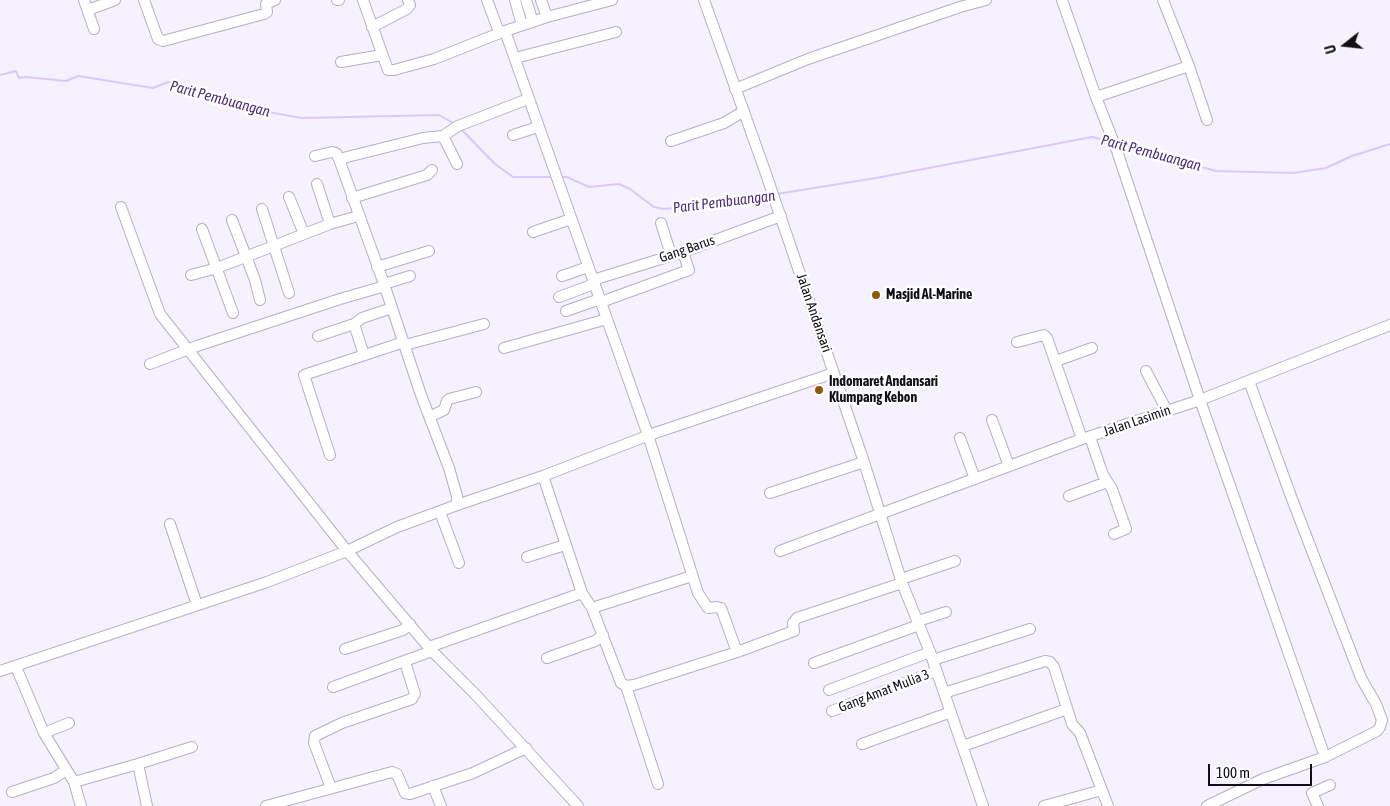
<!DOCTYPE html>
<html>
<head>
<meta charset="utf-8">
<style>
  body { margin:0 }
  #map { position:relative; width:1390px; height:806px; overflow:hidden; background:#f5f1fe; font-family:"Asap Condensed",sans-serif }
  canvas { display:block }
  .north { position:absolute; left:1320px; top:20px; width:50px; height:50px; -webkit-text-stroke:4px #fff; paint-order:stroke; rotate:254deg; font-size:14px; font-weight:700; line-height:20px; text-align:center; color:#120f16 }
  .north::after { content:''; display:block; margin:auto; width:18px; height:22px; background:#120f16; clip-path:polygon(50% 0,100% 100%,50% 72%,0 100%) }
  .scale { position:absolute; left:1208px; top:764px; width:104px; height:22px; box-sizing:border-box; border:2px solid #120f16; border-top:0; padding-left:6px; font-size:15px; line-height:18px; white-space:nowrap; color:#120f16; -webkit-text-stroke:4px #fff; paint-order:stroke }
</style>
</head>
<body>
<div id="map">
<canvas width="1390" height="806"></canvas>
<div class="north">U</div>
<div class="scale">100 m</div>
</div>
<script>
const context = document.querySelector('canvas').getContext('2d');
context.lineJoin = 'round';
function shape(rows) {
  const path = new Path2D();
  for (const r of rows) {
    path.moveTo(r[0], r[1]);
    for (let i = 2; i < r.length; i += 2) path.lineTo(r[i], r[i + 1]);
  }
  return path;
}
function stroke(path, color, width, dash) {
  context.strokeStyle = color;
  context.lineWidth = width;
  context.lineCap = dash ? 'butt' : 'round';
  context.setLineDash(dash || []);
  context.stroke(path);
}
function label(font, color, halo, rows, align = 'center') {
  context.font = font + ' "Asap Condensed",sans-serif';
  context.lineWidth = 5;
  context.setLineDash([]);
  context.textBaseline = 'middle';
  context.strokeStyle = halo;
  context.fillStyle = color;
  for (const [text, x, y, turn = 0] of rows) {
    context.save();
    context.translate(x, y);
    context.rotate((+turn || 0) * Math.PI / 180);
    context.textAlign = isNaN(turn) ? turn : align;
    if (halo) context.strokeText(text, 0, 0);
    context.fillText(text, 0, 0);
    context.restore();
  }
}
stroke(shape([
  [0,75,16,71,19,78,26,77,66,81,78,76,153,88,168,82,256,110,302,118,439,115,455,124],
  [460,128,495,164,513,177,554,177],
  [1119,144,1216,171,1293,173,1326,168,1352,156,1390,144],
  [561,177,567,177,589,187,619,184,630,189,654,207,664,209,730,203,745,198,764,198,770,196],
  [777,194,876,178,1092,137,1109,141]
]), '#dac7fe', 2);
const minor = shape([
  [84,0,94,29],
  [144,0,158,39,163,41,264,14,267,12,266,4,268,3,275,0],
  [337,0,339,0],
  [363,0,388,70,394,70,434,59,505,31,648,435,698,593,708,608,717,607,721,608,737,652],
  [487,0,499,32],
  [515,0,522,25],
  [526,0,533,22],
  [541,0,547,17],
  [704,0,765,171,864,462,902,583,930,652,983,806],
  [1062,0,1096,97,1117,151,1200,400,1325,757],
  [1163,0,1189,66,1207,120],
  [88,10,115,0],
  [372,27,407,9,410,5,408,0],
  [505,31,547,17,612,0],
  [515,58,616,32],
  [341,62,382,55],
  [735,89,808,59,960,7,986,0],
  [1096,97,1189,66],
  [513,135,538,127],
  [443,136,457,164],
  [671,141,724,123,744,111],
  [315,156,332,152,336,153,339,159,423,138,443,136,458,126,528,99],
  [339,159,384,284,421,395,449,468,457,496,457,505],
  [317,184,330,224],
  [289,197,304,234],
  [352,198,427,175,432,170],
  [121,207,160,314,347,551,432,651,476,695,578,806],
  [262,209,289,293],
  [232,220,255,280,260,300],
  [661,223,671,255],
  [202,229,233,313],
  [533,232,571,219],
  [377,267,429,251],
  [191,275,217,268,330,224,358,216],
  [562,276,588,267],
  [593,280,683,252,781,216],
  [384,284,410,276],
  [559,297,594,284],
  [601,302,689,270,683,252],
  [566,311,600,299],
  [354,324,364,355],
  [318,336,354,324,362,318,392,308],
  [1017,342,1044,335,1047,338,1082,439],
  [405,345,484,324],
  [504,348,607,319],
  [1056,361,1092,348],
  [150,364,197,346,340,299,385,286],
  [1146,371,1167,411],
  [431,416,444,410,447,401,449,399,476,392],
  [992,420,1009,466],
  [1090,437,1103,475,1112,489,1126,529,1114,534],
  [960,438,975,479],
  [330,455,304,375,404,342],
  [543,476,582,593,592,608,621,683,626,686,634,685,737,652,794,631,793,623,797,618,902,583],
  [770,493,864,462],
  [1069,496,1107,482],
  [440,512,459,563],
  [170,524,197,605],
  [780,551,1082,439,1200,400,1390,325],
  [527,557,565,545],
  [901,579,955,561],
  [592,608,692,576],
  [918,621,946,612],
  [429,647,582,593],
  [345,649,403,630,410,624],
  [547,658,595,641,603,635],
  [933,660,1030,629],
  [814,663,919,625],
  [16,667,44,733,74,782,81,806],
  [0,671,267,582,347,551,397,527,457,505,543,476,652,434,834,373],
  [626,686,658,784],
  [333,687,432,651],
  [829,690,930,652],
  [944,693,1045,661,1050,662,1054,667,1072,724,1080,733,1108,806],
  [832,711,936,671],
  [44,733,69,723],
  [862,744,951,712],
  [963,746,1067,709],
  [74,782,138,764],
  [433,786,441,806],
  [331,788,314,743,315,736,342,723,412,699,415,694,405,662],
  [12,792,54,778,66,770],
  [147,806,138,764,192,747],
  [266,806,392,772,397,774,405,793,410,794,473,773,526,748],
  [1044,806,1102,790],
  [1207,806,1263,779,1325,757,1377,731,1380,727,1382,720,1376,704,1361,678,1292,499,1249,381],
  [1318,806,1312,793,1330,785]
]);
stroke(minor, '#b6afc4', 12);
stroke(minor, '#fff', 10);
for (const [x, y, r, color] of [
  [876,295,5,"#8e5a0a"],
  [819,390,5,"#8e5a0a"]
]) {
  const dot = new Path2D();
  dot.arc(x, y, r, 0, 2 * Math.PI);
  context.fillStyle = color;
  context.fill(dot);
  stroke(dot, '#fff', 2);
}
label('14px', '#120f16', '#fff', [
  ["Gang Barus",687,249,-19],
  ["Jalan Andansari",814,313,71],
  ["Jalan Lasimin",1137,421,-19],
  ["Gang Amat Mulia 3",884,691,-21]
]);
label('bold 14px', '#120f16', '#fff', [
  ["Masjid Al-Marine",886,295],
  ["Indomaret Andansari",829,382],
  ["Klumpang Kebon",829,398]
], 'left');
label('italic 15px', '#512f7d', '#fff', [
  ["Parit Pembuangan",220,99,15],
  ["Parit Pembuangan",1151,153,15],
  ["Parit Pembuangan",724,202,-7]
]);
</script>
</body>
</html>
